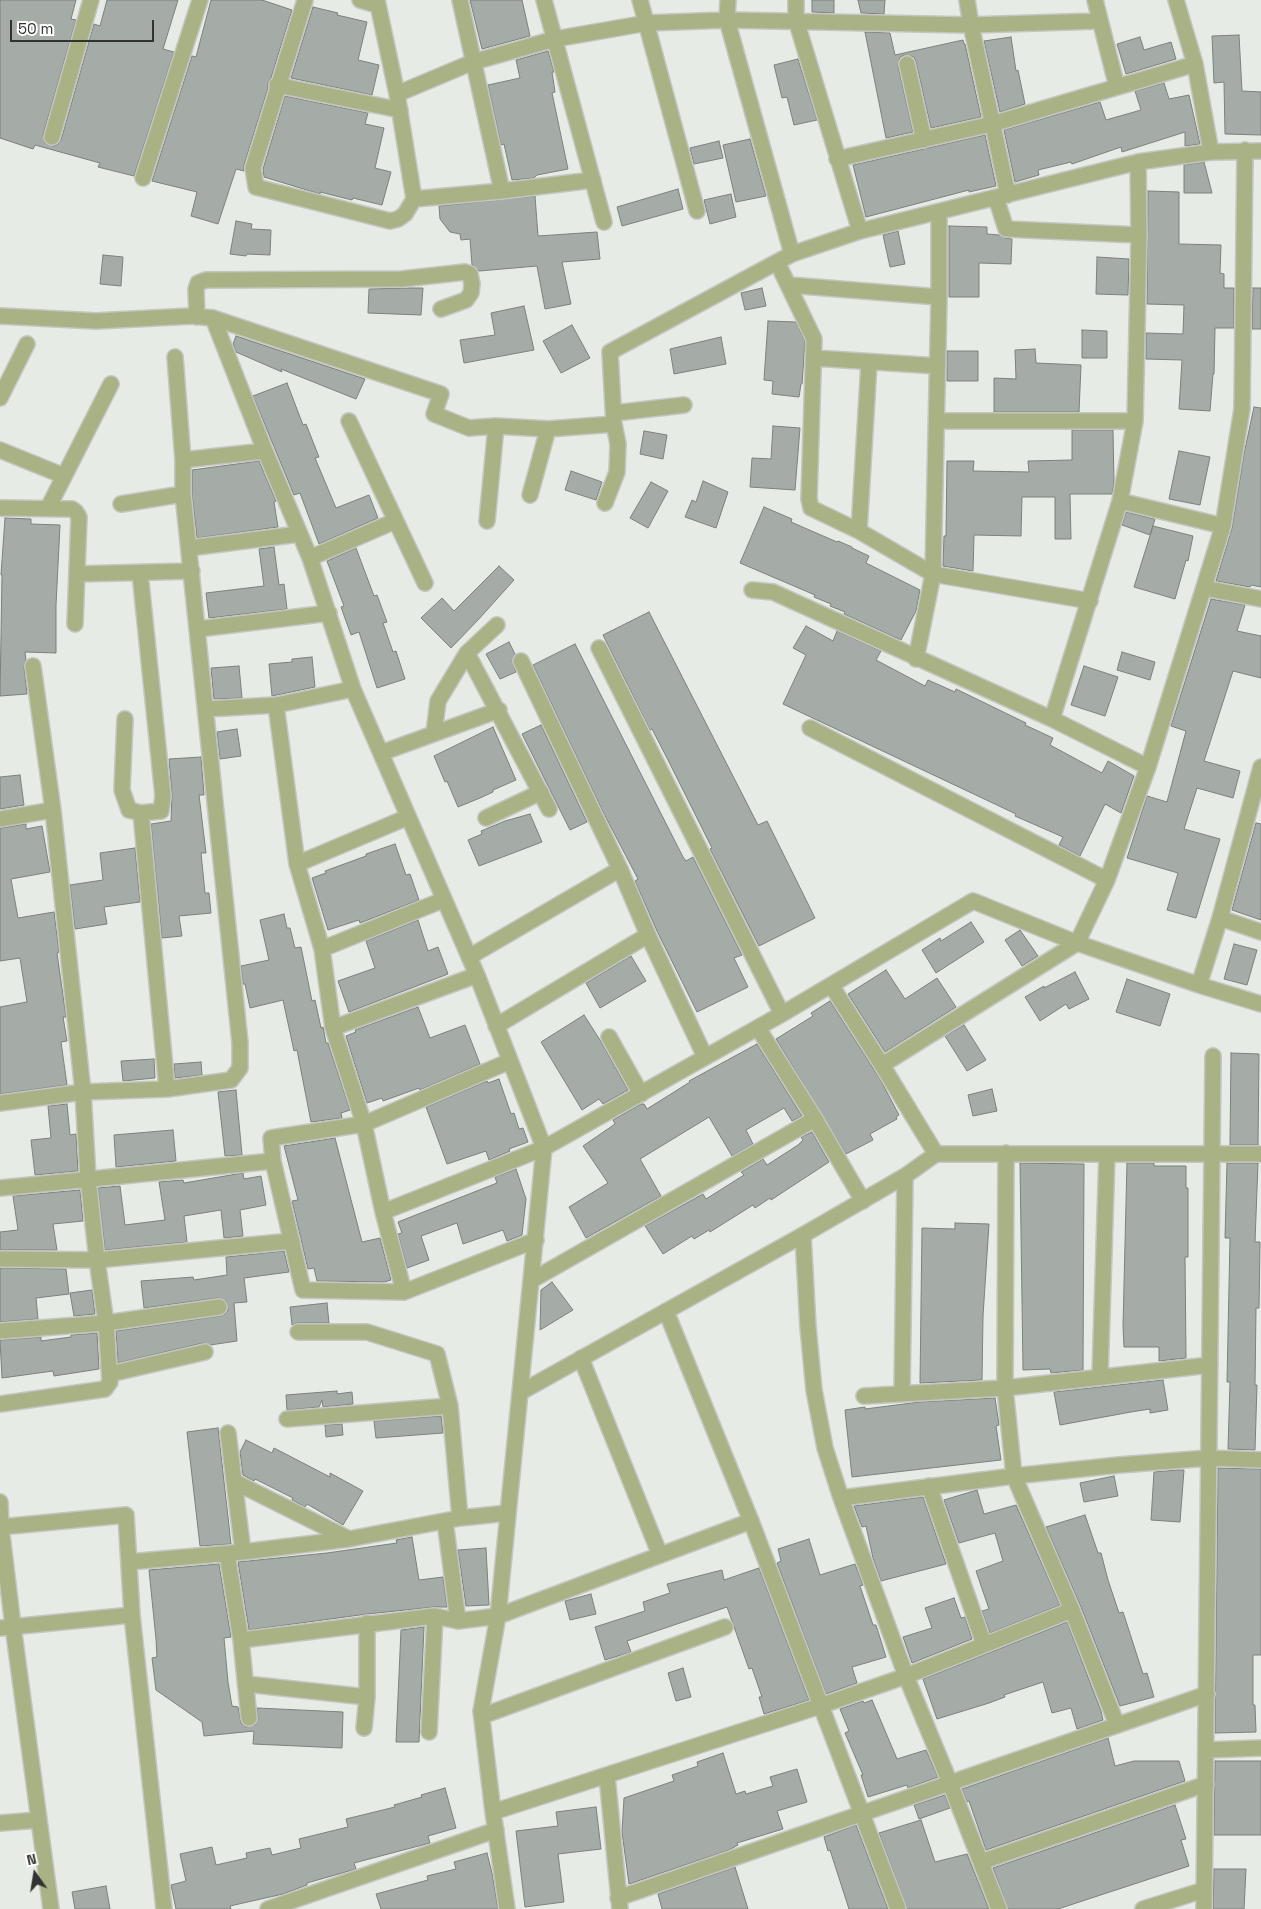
<!DOCTYPE html>
<html>
<head>
<meta charset="utf-8">
<style>
  body { margin:0 }
  #map { position:relative; width:1261px; height:1909px; overflow:hidden; background:#e7ebe5; font-family:"Space Grotesk",sans-serif }
  canvas { display:block }
  .north { position:absolute; left:10px; top:1849px; width:50px; height:50px; -webkit-text-stroke:4px #fff; paint-order:stroke; rotate:347deg; font-size:14px; font-weight:700; line-height:20px; text-align:center; color:#313331 }
  .north::after { content:''; display:block; margin:auto; width:18px; height:22px; background:#313331; clip-path:polygon(50% 0,100% 100%,50% 72%,0 100%) }
  .scale { position:absolute; left:10px; top:20px; width:144px; height:22px; box-sizing:border-box; border:2px solid #313331; border-top:0; padding-left:6px; font-size:15px; line-height:18px; white-space:nowrap; color:#313331; -webkit-text-stroke:4px #fff; paint-order:stroke }
</style>
</head>
<body>
<div id="map">
<canvas width="1261" height="1909"></canvas>
<div class="north">N</div>
<div class="scale">50 m</div>
</div>
<script>
const context = document.querySelector('canvas').getContext('2d');
context.lineJoin = 'round';
function fill(path, color) {
  context.fillStyle = color;
  context.fill(path, 'evenodd');
}
function shape(rows) {
  const path = new Path2D();
  for (const r of rows) {
    path.moveTo(r[0], r[1]);
    for (let i = 2; i < r.length; i += 2) path.lineTo(r[i], r[i + 1]);
  }
  return path;
}
function stroke(path, color, width, dash) {
  context.strokeStyle = color;
  context.lineWidth = width;
  context.lineCap = dash ? 'butt' : 'round';
  context.setLineDash(dash || []);
  context.stroke(path);
}
const building = shape([
  [0,0,76,0,71,19,76,20,43,135,45,143,54,146,58,144,61,140,94,24,100,26,107,0,178,0,163,49,174,52,134,176,98,167,100,163,35,145,33,149,0,138,0,0],
  [211,0,262,0,292,10,271,78,268,83,268,88,244,165,244,171,236,169,218,224,191,216,197,192,152,181,192,56,196,57,211,0],
  [470,0,522,0,530,36,482,49,470,0],
  [812,0,834,0,834,13,812,12,812,0],
  [858,0,885,0,884,14,861,13,858,0],
  [313,7,338,13,337,15,367,22,358,60,379,65,372,95,291,78,313,7],
  [865,32,890,33,895,55,963,40,964,44,965,44,981,117,931,128,916,62,914,57,905,55,900,57,898,66,913,132,886,138,865,32],
  [1239,35,1242,91,1261,92,1261,135,1225,134,1224,82,1214,83,1212,36,1239,35],
  [1011,37,1016,71,1018,70,1025,104,1000,112,984,41,1011,37],
  [1140,37,1144,50,1171,42,1176,59,1126,74,1117,44,1140,37],
  [548,51,554,72,552,72,555,92,552,93,568,169,537,175,534,178,512,180,504,144,501,145,488,85,520,78,516,60,548,51],
  [798,59,817,120,794,125,787,97,782,98,774,65,798,59],
  [1164,83,1169,99,1189,95,1200,144,1185,146,1185,132,1122,152,1121,147,1072,164,1071,162,1038,170,1039,175,1015,182,1004,130,1100,102,1106,120,1141,110,1135,91,1164,83],
  [285,96,368,113,365,124,384,128,375,168,391,172,382,205,353,198,352,200,320,192,320,194,264,177,263,169,285,96],
  [985,135,996,186,969,192,969,190,866,217,853,165,985,135],
  [750,139,766,196,736,202,723,145,750,139],
  [719,141,723,158,694,164,690,148,719,141],
  [1204,162,1212,193,1184,193,1184,165,1204,162],
  [678,189,683,209,622,226,617,207,678,189],
  [1148,191,1179,192,1179,244,1221,245,1220,273,1224,274,1224,288,1234,288,1234,328,1215,328,1214,374,1213,374,1210,411,1179,409,1182,360,1146,359,1146,333,1183,334,1184,305,1147,304,1148,191],
  [731,194,736,217,710,224,704,200,731,194],
  [535,196,538,236,597,232,600,259,562,262,571,304,545,309,537,266,479,271,472,265,470,239,461,240,460,234,450,232,440,219,439,206,535,196],
  [236,221,252,224,251,229,271,230,270,255,247,254,246,256,230,254,236,221],
  [949,226,987,227,987,234,999,235,1005,238,1012,239,1011,264,979,263,979,297,949,297,949,226],
  [898,231,905,264,890,267,883,235,898,231],
  [103,255,123,257,121,286,100,284,103,255],
  [1097,257,1129,259,1128,295,1096,294,1097,257],
  [410,288,423,288,421,315,368,313,369,289,410,288],
  [762,288,766,306,745,310,741,293,762,288],
  [1253,288,1261,288,1261,329,1252,329,1253,288],
  [524,306,534,350,464,363,460,340,495,335,491,313,524,306],
  [768,321,796,322,805,341,802,384,801,384,799,397,772,394,773,381,764,380,768,321],
  [572,325,590,358,561,373,543,341,572,325],
  [1082,330,1107,331,1107,358,1082,358,1082,330],
  [236,336,365,379,356,399,281,369,282,372,236,352,233,344,236,336],
  [721,337,726,364,674,374,670,349,721,337],
  [1035,349,1036,363,1081,365,1079,412,994,412,994,378,1016,379,1015,350,1035,349],
  [947,351,978,351,978,381,947,381,947,351],
  [287,383,303,425,306,424,319,457,315,458,336,508,369,495,378,518,319,544,300,493,294,495,253,396,287,383],
  [1254,407,1261,408,1261,587,1251,585,1250,587,1216,581,1232,528,1244,454,1254,407],
  [773,426,800,428,795,490,750,487,752,458,771,459,773,426],
  [1072,430,1113,430,1114,484,1112,494,1070,494,1071,539,1055,539,1055,497,1022,497,1021,536,974,535,973,571,943,566,944,536,946,536,947,461,974,461,973,471,1029,472,1028,461,1072,460,1072,430],
  [644,431,667,435,663,459,640,454,644,431],
  [1179,451,1210,457,1200,505,1169,499,1179,451],
  [259,461,276,501,274,502,278,527,197,538,192,494,192,470,259,461],
  [571,471,602,482,596,500,565,490,571,471],
  [703,481,728,492,716,528,685,517,692,500,696,502,703,481],
  [651,482,668,491,648,528,630,518,651,482],
  [764,507,792,519,791,522,837,542,838,541,852,547,852,548,869,556,866,563,920,590,916,611,901,640,844,614,845,612,830,606,831,604,814,597,815,595,740,563,764,507],
  [1126,512,1155,519,1150,535,1122,525,1126,512],
  [5,518,31,519,31,524,60,525,56,605,56,653,25,652,26,660,24,667,27,694,0,696,2,575,1,575,5,518],
  [1153,526,1193,536,1188,561,1186,560,1175,599,1134,587,1153,526],
  [274,547,279,585,284,584,287,609,209,618,206,593,264,586,259,549,274,547],
  [356,548,374,596,377,595,387,622,383,623,393,652,396,651,405,679,377,688,359,632,351,635,341,607,344,606,327,561,356,548],
  [499,566,514,580,478,620,451,648,421,618,442,598,454,611,499,566],
  [1211,599,1245,605,1237,631,1261,636,1261,678,1233,671,1204,761,1240,771,1233,798,1197,788,1184,829,1220,839,1196,918,1167,910,1178,873,1127,858,1147,796,1167,802,1186,731,1171,726,1211,599],
  [649,612,758,825,767,821,815,918,759,946,710,849,712,848,668,760,652,729,650,730,603,635,649,612],
  [806,626,833,641,837,631,881,651,876,660,925,686,928,680,955,692,956,689,1026,723,1025,725,1053,738,1050,745,1102,773,1108,761,1134,776,1121,813,1105,804,1080,856,1059,845,1063,837,1015,816,1016,814,783,704,806,655,793,648,806,626],
  [509,642,515,654,512,661,516,672,500,679,486,654,509,642],
  [575,644,683,857,686,861,693,857,742,955,734,958,748,987,697,1012,657,931,635,881,638,879,604,814,533,665,575,644],
  [1122,652,1155,662,1150,680,1117,670,1122,652],
  [312,657,315,687,272,696,269,664,292,662,292,659,312,657],
  [239,666,242,698,214,699,211,668,239,666],
  [1084,666,1118,677,1105,716,1071,705,1084,666],
  [541,725,587,822,570,830,522,734,541,725],
  [493,727,516,780,493,790,493,792,480,798,458,807,447,781,445,782,434,756,493,727],
  [237,729,241,756,220,759,217,732,237,729],
  [201,757,204,795,199,795,206,853,201,853,205,893,209,893,211,913,179,916,182,936,162,938,151,824,171,821,172,795,169,759,201,757],
  [20,775,24,805,0,809,0,777,20,775],
  [530,814,542,842,479,866,468,840,482,834,481,831,505,821,530,814],
  [1256,823,1261,824,1261,920,1232,910,1256,823],
  [26,824,26,829,42,826,50,872,11,879,18,918,54,912,59,952,57,953,66,1017,63,1017,67,1041,61,1042,67,1085,0,1094,0,1007,27,1002,20,958,0,961,0,828,26,824],
  [395,844,406,875,410,874,419,900,360,923,359,920,328,930,312,878,326,873,325,871,366,856,366,854,395,844],
  [135,848,140,902,104,907,107,924,75,929,70,885,103,880,100,853,135,848],
  [284,914,287,928,290,928,295,948,301,947,312,1001,315,1000,321,1028,323,1027,326,1043,328,1043,350,1110,341,1113,342,1118,311,1122,297,1050,294,1051,283,1000,250,1008,245,984,243,984,241,966,269,960,260,920,284,914],
  [418,920,428,951,438,947,448,974,349,1012,338,981,375,968,366,941,418,920],
  [971,922,984,942,936,973,922,950,940,938,941,941,971,922],
  [1020,930,1038,956,1022,966,1005,940,1020,930],
  [1234,944,1257,950,1247,985,1224,979,1234,944],
  [631,956,646,981,600,1008,586,983,631,956],
  [886,970,905,999,937,978,956,1007,885,1052,848,994,886,970],
  [1075,972,1089,999,1069,1009,1066,1004,1040,1021,1025,997,1044,986,1044,988,1075,972],
  [1127,979,1170,994,1160,1026,1116,1012,1127,979],
  [830,1001,880,1079,899,1115,896,1117,897,1119,870,1134,873,1140,846,1154,776,1039,813,1016,811,1013,830,1001],
  [418,1007,430,1038,465,1025,480,1064,420,1090,419,1088,383,1101,382,1098,367,1103,346,1036,356,1032,355,1030,418,1007],
  [584,1015,600,1040,628,1090,603,1104,599,1099,582,1110,541,1042,584,1015],
  [964,1025,986,1060,967,1071,945,1036,964,1025],
  [757,1044,802,1116,792,1121,784,1108,746,1130,753,1144,732,1156,709,1117,640,1159,661,1196,586,1238,569,1207,608,1183,583,1146,615,1124,613,1120,641,1104,644,1104,647,1109,690,1082,689,1081,757,1044],
  [1231,1053,1259,1054,1258,1145,1230,1145,1231,1053],
  [154,1059,155,1078,123,1081,121,1061,154,1059],
  [201,1062,202,1075,175,1078,174,1064,201,1062],
  [499,1079,511,1114,514,1113,519,1129,523,1128,528,1142,509,1149,510,1151,489,1160,486,1151,447,1164,426,1107,487,1081,488,1083,499,1079],
  [992,1089,997,1111,973,1116,968,1095,992,1089],
  [236,1090,242,1155,225,1156,218,1092,236,1090],
  [67,1104,70,1135,76,1134,78,1171,35,1175,31,1140,51,1138,48,1106,67,1104],
  [173,1130,176,1161,116,1167,114,1135,173,1130],
  [812,1132,829,1162,771,1200,770,1198,755,1208,753,1205,710,1232,709,1230,694,1239,692,1236,663,1254,645,1226,703,1194,706,1199,744,1175,741,1172,763,1159,767,1165,798,1145,803,1140,801,1137,812,1132],
  [335,1138,362,1242,380,1238,391,1280,384,1282,317,1281,314,1268,308,1269,292,1201,298,1200,284,1146,335,1138],
  [1020,1163,1084,1164,1083,1370,1051,1373,1050,1369,1023,1370,1020,1163],
  [1127,1163,1154,1163,1154,1166,1186,1166,1186,1188,1188,1188,1188,1257,1185,1257,1186,1358,1159,1361,1159,1347,1124,1347,1123,1326,1127,1163],
  [1227,1163,1258,1163,1255,1242,1260,1242,1259,1308,1256,1308,1255,1385,1257,1385,1255,1450,1228,1449,1230,1382,1227,1382,1230,1238,1225,1238,1227,1163],
  [516,1169,526,1199,522,1235,507,1241,503,1230,463,1244,457,1223,421,1236,429,1260,407,1268,398,1234,402,1233,398,1222,497,1183,495,1177,516,1169],
  [243,1173,244,1179,261,1176,266,1205,240,1210,243,1236,224,1238,221,1210,184,1216,187,1242,105,1250,98,1188,120,1186,125,1225,165,1220,159,1182,183,1180,184,1183,243,1173],
  [80,1190,83,1221,53,1224,57,1250,0,1250,0,1232,18,1230,13,1196,80,1190],
  [955,1223,989,1224,983,1316,982,1380,920,1383,922,1228,955,1229,955,1223],
  [284,1251,289,1272,244,1278,247,1302,234,1303,237,1341,210,1345,203,1343,118,1363,116,1331,220,1316,225,1314,228,1310,226,1301,218,1298,144,1308,141,1281,193,1277,194,1280,227,1275,226,1257,284,1251],
  [0,1268,66,1269,69,1294,36,1298,38,1319,0,1322,0,1268],
  [552,1282,573,1310,540,1330,541,1290,552,1282],
  [92,1290,95,1314,74,1316,70,1293,92,1290],
  [327,1303,329,1323,298,1323,292,1325,290,1307,327,1303],
  [97,1333,99,1369,54,1376,53,1371,2,1378,0,1340,41,1337,41,1341,71,1337,71,1335,97,1333],
  [1163,1380,1168,1410,1150,1413,1150,1409,1131,1412,1060,1425,1054,1392,1163,1380],
  [337,1391,337,1394,352,1392,353,1404,323,1407,322,1400,319,1407,287,1410,286,1395,337,1391],
  [995,1398,999,1425,996,1426,1001,1460,852,1477,845,1410,865,1407,865,1409,920,1402,995,1398],
  [441,1416,443,1433,376,1438,374,1421,441,1416],
  [342,1424,343,1435,326,1437,325,1425,342,1424],
  [218,1428,231,1544,200,1546,187,1432,218,1428],
  [246,1440,272,1453,274,1448,330,1477,330,1473,363,1491,343,1525,307,1504,305,1507,292,1500,293,1498,255,1479,254,1481,243,1475,240,1452,246,1440],
  [1218,1468,1261,1469,1261,1655,1253,1655,1253,1705,1255,1705,1256,1732,1215,1733,1218,1468],
  [1178,1470,1184,1470,1180,1522,1151,1520,1154,1472,1178,1470],
  [1114,1476,1118,1496,1084,1502,1080,1483,1114,1476],
  [977,1490,984,1514,1016,1505,1060,1605,990,1633,982,1611,989,1609,976,1571,1003,1561,995,1533,959,1543,944,1500,977,1490],
  [923,1497,946,1564,881,1581,873,1558,866,1526,862,1527,854,1506,923,1497],
  [1085,1515,1098,1553,1101,1553,1108,1580,1119,1613,1123,1612,1143,1674,1147,1673,1154,1697,1120,1706,1081,1607,1046,1527,1085,1515],
  [412,1537,419,1580,443,1577,447,1607,434,1607,367,1614,249,1630,238,1562,327,1553,397,1543,396,1540,412,1537],
  [809,1539,820,1575,855,1564,863,1585,860,1586,873,1625,876,1625,886,1657,852,1667,857,1683,826,1694,777,1563,781,1561,778,1549,809,1539],
  [486,1548,489,1605,466,1606,458,1550,486,1548],
  [219,1564,231,1637,224,1638,228,1682,232,1706,238,1707,241,1723,246,1727,255,1725,258,1718,257,1708,343,1712,342,1748,253,1744,254,1731,204,1736,202,1722,156,1690,152,1658,157,1657,156,1639,149,1570,219,1564],
  [759,1568,809,1700,764,1714,759,1697,762,1697,752,1668,749,1669,727,1607,627,1641,631,1652,605,1660,595,1627,645,1611,643,1602,670,1593,667,1584,722,1570,724,1580,759,1568],
  [591,1594,596,1614,570,1620,565,1601,591,1594],
  [954,1598,961,1618,965,1617,972,1639,912,1663,903,1637,932,1628,925,1608,954,1598],
  [1067,1622,1101,1711,1103,1720,1077,1729,1071,1708,1052,1713,1043,1682,1004,1695,1005,1697,989,1703,937,1719,923,1679,1067,1622],
  [424,1627,419,1742,396,1742,401,1630,424,1627],
  [683,1668,691,1697,676,1701,668,1673,683,1668],
  [872,1700,897,1759,926,1750,938,1777,908,1788,907,1785,868,1797,861,1775,863,1775,845,1733,849,1731,840,1709,863,1701,864,1703,872,1700],
  [1108,1738,1115,1766,1134,1761,1179,1761,1185,1781,986,1850,969,1801,967,1802,962,1789,1108,1738],
  [723,1753,736,1794,745,1791,746,1794,773,1786,770,1777,797,1769,807,1802,777,1811,783,1829,737,1843,738,1845,729,1850,629,1884,622,1832,624,1798,674,1781,672,1775,698,1766,697,1762,723,1753],
  [1215,1761,1261,1761,1261,1835,1214,1835,1215,1761],
  [445,1788,456,1828,428,1836,430,1843,354,1863,356,1869,307,1883,307,1885,283,1894,230,1906,231,1909,176,1909,171,1885,186,1881,180,1854,212,1847,216,1865,247,1858,246,1853,270,1848,272,1855,301,1848,299,1839,348,1827,346,1819,395,1807,394,1805,422,1797,421,1795,445,1788],
  [945,1795,950,1808,919,1819,914,1805,945,1795],
  [1175,1805,1186,1839,1181,1840,1189,1866,1058,1909,1008,1909,993,1868,1175,1805],
  [596,1807,601,1849,558,1854,564,1902,525,1907,516,1831,558,1826,556,1812,596,1807],
  [921,1820,935,1862,967,1854,989,1909,907,1909,879,1833,921,1820],
  [856,1825,888,1909,849,1909,830,1850,828,1851,824,1837,856,1825],
  [487,1853,492,1873,498,1909,381,1909,376,1894,428,1880,427,1876,456,1869,454,1862,487,1853],
  [735,1867,748,1909,662,1909,658,1894,735,1867],
  [1214,1869,1246,1869,1244,1909,1213,1909,1214,1869],
  [106,1886,110,1909,75,1909,72,1892,106,1886]
]);
fill(building, '#a5aba7');
stroke(building, '#7b817d', 1);
const minor = shape([
  [305,0,253,168,256,187,390,221,398,219,405,214,414,199,397,94,377,0],
  [360,0,377,5],
  [460,0,502,191],
  [544,0,604,222],
  [640,0,697,211],
  [728,0,727,20,792,254],
  [796,0,796,20,860,231],
  [967,0,971,25,1008,195],
  [1095,0,1117,87],
  [1176,0,1195,64,1211,152],
  [907,64,924,140],
  [277,85,400,110],
  [397,94,473,62,555,39,647,23,727,20,971,25,1099,21],
  [52,137,91,0],
  [837,159,992,124,1195,64],
  [143,178,200,0],
  [996,198,1006,229,1139,235],
  [414,199,502,191,593,180],
  [777,262,814,339,809,499,811,508,859,531,933,574,1090,601],
  [789,285,939,297],
  [0,316,96,321,192,316,213,318,441,394,434,414,469,428,496,426,548,429,614,424],
  [197,317,196,289,198,283,206,280,402,279,465,272,470,274,472,284,471,293,466,300,441,309],
  [213,318,265,451,310,558,353,689,477,975,544,1148,498,1616,481,1711,493,1812,507,1909],
  [814,358,938,366],
  [0,398,27,344],
  [614,413,684,405],
  [349,421,425,583],
  [937,421,1135,421],
  [0,450,64,476],
  [183,460,265,451],
  [530,495,548,429],
  [1120,501,1223,526],
  [605,503,617,472,618,444,614,424,610,352,777,262,792,254,860,231,1138,162,1211,152,1261,151],
  [121,504,183,494],
  [0,508,72,509,76,512,79,517,75,624],
  [48,508,111,384],
  [487,521,496,426],
  [859,531,869,363],
  [189,548,299,534],
  [310,558,395,521],
  [140,573,163,796,161,811,141,813],
  [77,574,192,571],
  [1204,588,1261,599],
  [752,590,773,592,1052,719,1148,767],
  [198,629,329,613],
  [599,648,782,1014],
  [467,653,549,809],
  [916,659,933,574,939,297,939,212],
  [521,661,620,869],
  [276,705,297,864,322,949,333,1028,364,1124,383,1212,404,1292],
  [206,709,276,705,353,689],
  [125,719,122,790,129,810,141,813,167,1089],
  [1052,719,1120,501,1135,421,1139,235,1138,162],
  [810,728,1107,880],
  [434,733,438,701,467,653,497,625],
  [381,753,499,710],
  [486,818,541,792],
  [0,819,53,810],
  [297,864,408,817],
  [1220,918,1261,932],
  [322,949,443,900],
  [469,957,620,869,648,935,705,1057],
  [831,985,882,1065,936,1154,1261,1154],
  [1199,985,1220,918,1261,767],
  [496,1026,648,935],
  [333,1028,477,975],
  [758,1028,815,1119,863,1201],
  [609,1037,641,1094],
  [510,1061,364,1124,271,1138,273,1161,303,1290,404,1292,536,1240],
  [882,1065,1077,943,1107,880,1148,767,1223,526,1242,409,1245,150],
  [0,1103,83,1092,167,1089,231,1080,240,1068,240,1043,183,494,183,460,175,357],
  [1006,1153,1005,1388,1014,1476,1072,1610,1117,1725],
  [0,1188,273,1161],
  [383,1212,544,1148,782,1014,973,901,1077,943,1199,985,1261,1004],
  [803,1235,808,1327,814,1390,825,1448,841,1498],
  [0,1259,97,1260,292,1241],
  [532,1280,815,1119],
  [666,1311,751,1521,898,1909],
  [0,1331,106,1323,219,1307],
  [298,1332,367,1332,437,1354,450,1406,460,1518],
  [581,1358,660,1555],
  [110,1374,205,1352],
  [1100,1376,1107,1154],
  [521,1392,803,1235,905,1176],
  [902,1394,905,1176,936,1154],
  [864,1396,1005,1388,1210,1365],
  [0,1404,105,1389,110,1382,106,1323,97,1260,88,1178,83,1092,53,810,33,666],
  [287,1419,450,1406],
  [228,1433,243,1552],
  [235,1482,349,1539],
  [929,1486,984,1644],
  [0,1502,1,1527,13,1626,51,1909],
  [445,1521,458,1621],
  [0,1527,126,1515,132,1615,164,1909],
  [227,1554,241,1640,249,1718],
  [129,1562,243,1552,349,1539,460,1518,508,1513],
  [0,1628,132,1615],
  [241,1640,435,1616,458,1621,498,1616,751,1521],
  [246,1684,367,1697],
  [482,1716,725,1627],
  [364,1728,367,1697,367,1623],
  [429,1732,435,1616],
  [1206,1750,1261,1748],
  [607,1776,620,1909],
  [493,1812,820,1706,906,1676,1072,1610],
  [0,1823,39,1820],
  [981,1862,1206,1784],
  [618,1898,1207,1694],
  [268,1909,496,1830],
  [999,1909,950,1783,906,1676,841,1498,1014,1476,1119,1465,1209,1458,1261,1460],
  [1143,1909,1204,1890],
  [1204,1909,1213,1056]
]);
stroke(minor, '#c3c6c1', 18);
stroke(minor, '#a9b285', 15);
</script>
</body>
</html>
